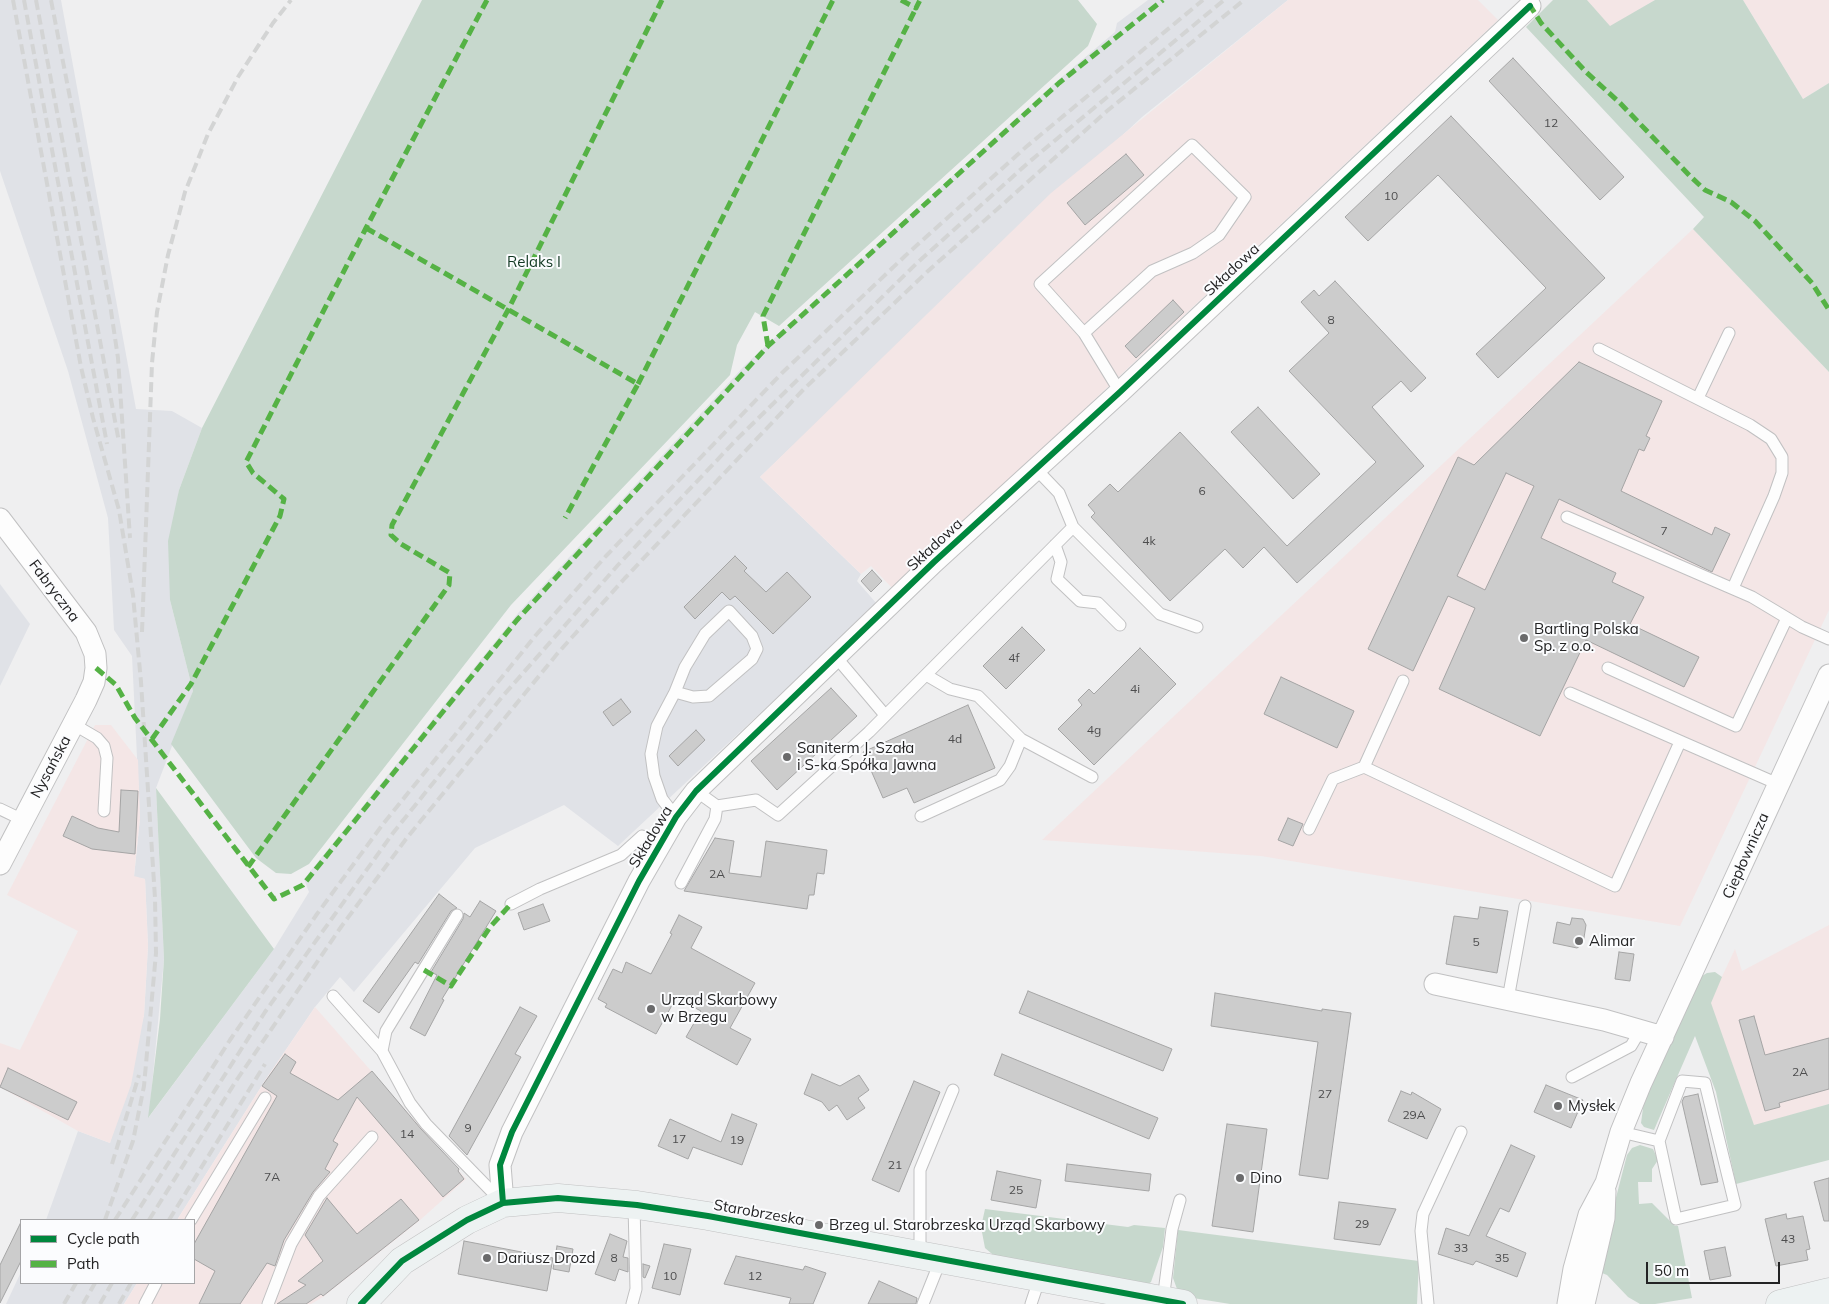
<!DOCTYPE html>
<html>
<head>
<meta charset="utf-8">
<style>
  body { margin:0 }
  #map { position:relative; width:1829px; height:1304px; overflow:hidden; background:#efeff0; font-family:Mulish,sans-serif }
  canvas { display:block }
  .legend { position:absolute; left:20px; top:1219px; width:175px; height:65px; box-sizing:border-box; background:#fbfcfe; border:1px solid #a5a5a7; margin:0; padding:6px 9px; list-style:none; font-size:15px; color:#232324 }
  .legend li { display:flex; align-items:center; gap:10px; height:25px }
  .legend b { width:25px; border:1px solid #a5a5a7 }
  .scale { position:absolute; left:1646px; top:1262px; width:134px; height:22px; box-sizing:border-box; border:2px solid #232324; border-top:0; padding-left:6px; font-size:15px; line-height:18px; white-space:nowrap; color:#232324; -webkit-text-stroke:4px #fbfcfe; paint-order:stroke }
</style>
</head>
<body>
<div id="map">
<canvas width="1829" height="1304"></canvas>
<ul class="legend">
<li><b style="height:6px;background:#00873e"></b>Cycle path</li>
<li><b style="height:6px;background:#55b245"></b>Path</li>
</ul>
<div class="scale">50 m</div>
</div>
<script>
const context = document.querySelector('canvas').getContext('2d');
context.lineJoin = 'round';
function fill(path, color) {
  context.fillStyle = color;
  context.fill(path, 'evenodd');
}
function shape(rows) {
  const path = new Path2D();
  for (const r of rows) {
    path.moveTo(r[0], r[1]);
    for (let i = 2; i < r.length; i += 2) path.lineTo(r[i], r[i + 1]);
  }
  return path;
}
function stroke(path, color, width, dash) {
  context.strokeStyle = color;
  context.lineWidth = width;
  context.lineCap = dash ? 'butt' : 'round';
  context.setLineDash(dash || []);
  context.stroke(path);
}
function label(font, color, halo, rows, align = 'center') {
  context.font = font + ' Mulish,sans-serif';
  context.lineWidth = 4;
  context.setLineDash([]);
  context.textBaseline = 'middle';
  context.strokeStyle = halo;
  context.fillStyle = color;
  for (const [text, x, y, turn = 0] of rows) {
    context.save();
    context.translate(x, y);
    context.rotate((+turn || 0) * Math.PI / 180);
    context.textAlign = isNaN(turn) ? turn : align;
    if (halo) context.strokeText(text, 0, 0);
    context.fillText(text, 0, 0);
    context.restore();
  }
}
fill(shape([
  [0,0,61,0,136,409,172,411,202,428,179,490,170,600,193,691,156,788,164,959,149,1117,274,949,309,892,304,879,519,612,745,365,1057,81,1115,32,1117,23,1148,0,1288,0,1142,117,760,477,861,574,857,581,877,604,618,846,564,805,475,848,354,992,340,977,315,1007,266,1079,177,1220,46,1220,78,1131,110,1143,144,1015,148,946,145,879,134,877,140,818,132,656,114,630,108,518,68,371,0,171],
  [0,584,30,624,0,686],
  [21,1272,21,1283,137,1283,124,1304,6,1304]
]), '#e0e2e7');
fill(shape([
  [1288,0,1478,0,1498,20,893,589,871,566,861,574,760,477,1051,193],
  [1587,0,1655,0,1610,27],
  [1743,0,1829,0,1829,83,1803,99],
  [1693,229,1829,372,1829,610,1680,926,1261,856,1042,840],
  [95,725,111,725,138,760,140,818,134,876,145,879,148,946,144,1015,131,1085,110,1143,78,1131,0,1087,0,1043,20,1050,78,931,7,895],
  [1829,925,1829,1104,1754,1126,1710,1002,1735,949,1742,971],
  [315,1007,466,1179,419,1221,323,1297,311,1304,124,1304,137,1283,194,1283,194,1220,177,1220,266,1079]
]), '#f4e6e6');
fill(shape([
  [422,0,1078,0,1097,24,1088,46,779,326,755,312,737,345,730,375,511,605,309,864,291,874,276,873,256,858,171,744,193,691,170,600,168,541,179,490,202,428],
  [1553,0,1587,0,1610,26,1655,0,1743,0,1803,99,1829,83,1829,372,1693,229,1704,217,1526,27],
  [156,788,274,949,148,1118,160,1019,164,959],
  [1715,972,1722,977,1711,1003,1754,1125,1829,1104,1829,1160,1736,1184,1716,1092,1695,1036,1654,1130,1644,1127,1641,1123,1644,1101,1702,976,1707,973],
  [1640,1145,1653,1149,1658,1160,1652,1169,1652,1182,1638,1182,1639,1204,1652,1203,1675,1226,1678,1226,1692,1298,1655,1304,1640,1304,1628,1297,1607,1275,1597,1271,1627,1155,1632,1148],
  [985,1209,1128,1227,1134,1225,1165,1228,1163,1247,1151,1282,1144,1287,998,1259,985,1248,981,1227],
  [1178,1230,1419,1261,1417,1304,1230,1304,1193,1298,1177,1289,1173,1278]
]), '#c7d8cd');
const building = shape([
  [1513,58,1624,177,1600,200,1489,81,1513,58],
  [1451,116,1605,278,1498,378,1476,354,1546,288,1438,175,1368,241,1345,217,1451,116],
  [1126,154,1144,175,1085,225,1067,203,1126,154],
  [1335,281,1426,378,1411,392,1401,381,1372,407,1424,466,1297,583,1264,547,1243,568,1225,549,1170,601,1091,517,1095,513,1088,505,1110,484,1118,492,1180,432,1287,546,1376,462,1289,371,1329,333,1301,302,1314,290,1319,296,1335,281],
  [1173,300,1184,312,1136,358,1125,346,1173,300],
  [1579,362,1662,401,1646,436,1650,438,1644,451,1639,449,1621,491,1712,535,1715,527,1730,534,1712,572,1559,499,1541,538,1616,573,1612,582,1644,597,1630,624,1699,657,1684,687,1586,640,1540,736,1439,689,1475,608,1448,596,1413,671,1368,649,1458,457,1474,465,1579,362],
  [1506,473,1534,486,1485,590,1457,576,1506,473],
  [1258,407,1320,474,1293,499,1231,432,1258,407],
  [735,556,747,568,744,571,766,592,787,572,811,597,773,634,735,596,730,600,722,592,695,619,684,607,735,556],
  [872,570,882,581,871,592,861,581,872,570],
  [1022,627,1045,650,1006,689,983,666,1022,627],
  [1140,648,1176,684,1094,765,1058,729,1082,705,1078,700,1089,689,1094,694,1140,648],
  [1281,677,1354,711,1337,748,1264,714,1281,677],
  [831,688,857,716,777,790,751,761,831,688],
  [621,699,631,712,613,726,603,712,621,699],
  [968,705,995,768,914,803,907,788,883,798,863,752,968,705],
  [696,730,705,740,678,766,669,756,696,730],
  [121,790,138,791,135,854,92,849,63,836,72,816,98,828,119,832,121,790],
  [1288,818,1303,824,1293,846,1278,840,1288,818],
  [715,838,734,841,729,873,761,877,766,841,827,850,824,874,817,873,814,895,809,895,807,909,684,891,715,838],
  [439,894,457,908,451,911,418,964,415,962,379,1013,363,1001,439,894],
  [480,901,496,911,442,999,444,1000,425,1036,410,1028,437,975,431,972,463,919,464,913,470,917,480,901],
  [543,904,550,921,524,930,518,913,543,904],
  [1480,907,1508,911,1497,973,1446,964,1454,916,1478,919,1480,907],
  [679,915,702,927,691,948,755,983,730,1028,751,1039,737,1065,686,1037,701,1011,676,998,656,1034,605,1007,607,1004,598,999,613,969,622,973,626,962,651,974,672,934,670,933,679,915],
  [1572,918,1583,919,1586,925,1583,944,1577,948,1553,943,1557,922,1570,925,1572,918],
  [1619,952,1634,954,1630,981,1615,979,1619,952],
  [1028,991,1172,1049,1163,1071,1019,1013,1028,991],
  [1215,993,1322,1011,1322,1009,1351,1013,1328,1179,1299,1175,1318,1042,1211,1026,1215,993],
  [520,1007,537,1016,515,1054,521,1057,467,1155,449,1136,520,1007],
  [1754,1016,1765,1055,1829,1038,1829,1089,1779,1103,1780,1107,1765,1111,1739,1020,1754,1016],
  [285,1054,296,1062,290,1073,338,1100,372,1071,421,1129,459,1169,458,1171,464,1179,443,1197,357,1097,333,1141,338,1144,325,1169,330,1172,313,1192,284,1240,275,1266,267,1263,240,1304,199,1304,215,1271,194,1259,194,1244,277,1096,262,1086,285,1054],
  [1002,1054,1158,1118,1149,1139,994,1075,1002,1054],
  [8,1068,77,1102,68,1120,0,1087,8,1068],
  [812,1074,840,1086,859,1075,869,1090,858,1098,865,1108,847,1120,837,1105,829,1111,822,1102,804,1094,812,1074],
  [914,1081,940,1092,899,1192,872,1180,914,1081],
  [1546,1085,1583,1100,1571,1128,1534,1112,1546,1085],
  [1401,1091,1411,1095,1412,1092,1441,1109,1427,1139,1388,1121,1401,1091],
  [1698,1094,1718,1182,1701,1185,1682,1102,1684,1097,1698,1094],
  [732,1114,757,1124,742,1165,693,1147,688,1159,658,1146,670,1119,721,1142,732,1114],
  [1227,1124,1267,1129,1253,1232,1212,1226,1227,1124],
  [1511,1145,1535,1156,1509,1212,1500,1208,1486,1236,1526,1253,1517,1277,1476,1261,1473,1265,1438,1254,1446,1228,1469,1236,1511,1145],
  [1067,1164,1151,1174,1149,1191,1065,1181,1067,1164],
  [997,1171,1041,1180,1036,1208,991,1200,997,1171],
  [1829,1178,1829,1221,1824,1221,1814,1182,1829,1178],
  [327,1198,357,1234,401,1199,419,1220,323,1296,321,1294,306,1304,277,1304,306,1285,298,1281,323,1261,305,1235,327,1198],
  [1339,1202,1396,1209,1380,1245,1334,1239,1339,1202],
  [1786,1214,1787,1219,1803,1216,1810,1249,1806,1250,1808,1260,1776,1266,1765,1219,1786,1214],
  [21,1222,21,1261,0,1303,0,1265,21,1222],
  [610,1234,627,1241,623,1257,628,1258,628,1272,619,1269,615,1281,595,1274,610,1234],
  [464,1241,553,1258,547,1291,458,1274,464,1241],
  [664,1244,691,1249,680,1295,652,1288,664,1244],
  [557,1246,573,1249,569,1272,553,1269,557,1246],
  [1725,1247,1731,1276,1710,1280,1704,1251,1725,1247],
  [736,1256,803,1270,805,1266,826,1273,813,1304,789,1304,791,1298,724,1284,736,1256],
  [643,1264,650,1266,645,1278,643,1277,643,1264],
  [879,1281,917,1298,916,1304,868,1304,879,1281]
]);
fill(building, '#ccc');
stroke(building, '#a5a5a5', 1);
const lane = shape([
  [1084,333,1152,271,1193,253,1219,235,1245,197,1192,145,1040,284,1084,333,1120,392],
  [1599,349,1750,425,1771,439,1782,457,1782,473,1774,496,1733,588],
  [1698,398,1729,333],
  [1567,517,1752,597,1802,627,1829,639],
  [1073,527,1160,614,1197,627],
  [1055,545,1061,562,1057,579,1080,601,1098,603,1120,625],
  [836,657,885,715],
  [1608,668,1736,726,1787,618],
  [926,675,950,689,978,696,1021,739,1092,777],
  [1403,681,1364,767,1615,886,1680,742],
  [675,692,693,697,709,696,752,659,757,649,752,636,729,611,705,634,685,667,675,692,657,726,651,754,654,776,662,799,676,817],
  [1570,693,1778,784],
  [73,724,97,738,104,746,107,758,104,811],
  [696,791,717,806,756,800,778,815,869,732,1073,527,1059,493,1036,469],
  [0,809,23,820],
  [921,816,1000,780,1010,766,1021,739],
  [1309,829,1333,779,1364,767],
  [681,883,715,819,717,806],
  [511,904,540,889,621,855,642,836,661,841],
  [457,915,386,1031,382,1051,410,1103,426,1124,502,1202],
  [333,996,382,1051],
  [1508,999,1525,906],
  [1572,1077,1631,1046,1641,1029],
  [1682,1081,1705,1083,1735,1205,1676,1219,1659,1141,1682,1081],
  [1621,1132,1659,1141],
  [191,1220,265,1098],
  [920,1255,920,1170,953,1090],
  [1163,1301,1172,1229,1180,1200],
  [145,1304,156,1283],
  [268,1304,291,1244,319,1196,372,1137],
  [632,1304,636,1289,634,1205],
  [923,1304,941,1259],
  [1031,1304,1040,1277],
  [1428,1304,1421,1231,1423,1214,1461,1132]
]);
const street = shape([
  [0,519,86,632,95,654,96,668,94,682,86,700,0,864],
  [1435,984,1604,1020,1663,1037],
  [503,1203,500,1165,512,1132,639,881,676,817,696,791,934,562,1120,392,1530,6],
  [1568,1304,1574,1269,1589,1215,1606,1183,1621,1132,1641,1083,1829,675],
  [1584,1304,1604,1218,1605,1191]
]);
const secondary = shape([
  [361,1304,402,1261,467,1220,503,1203,558,1198,637,1205,708,1216,1183,1304],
  [1780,1304,1829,1292]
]);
stroke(lane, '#c1c1c2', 13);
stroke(street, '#c1c1c2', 23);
stroke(secondary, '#c1c1c2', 29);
stroke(lane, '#fdfdfd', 11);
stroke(street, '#fdfdfd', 21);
stroke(secondary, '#edf2f2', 28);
stroke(shape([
  [13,0,81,367,93,418,119,510,133,595,141,682,155,898,156,953,144,1086,133,1141,105,1220],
  [24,0,107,444],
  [36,0,119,442],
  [51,0,110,304,118,358,130,538],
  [142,632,152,363,157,312,168,255,185,192,208,134,238,77,273,23,291,0],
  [112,1164,139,1075],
  [115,1220,230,1040,317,914,383,824,536,635,606,556,783,372,905,256,1026,147,1203,0],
  [132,1220,265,1012,393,833,502,697,618,565,737,439,916,264,1029,162,1224,0],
  [149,1220,236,1081,341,927,406,839,557,654,625,578,803,390,928,271,1107,111,1244,0],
  [169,1220,265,1064],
  [64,1304,76,1283],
  [83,1304,95,1283],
  [100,1304,112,1283],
  [119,1304,131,1283]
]), '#d3d4d4', 4, [10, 5]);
stroke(shape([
  [901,0,916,8,920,0],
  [1529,4,1541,23,1586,72,1620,103,1691,177,1705,190,1731,202,1755,221,1812,283,1829,310],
  [366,228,638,384,565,518],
  [768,346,763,316,916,8],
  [638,384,833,0],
  [96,668,116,685,135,718,274,899,303,885,517,620,768,346,1059,83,1163,0],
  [152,739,191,684,280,516,284,499,253,473,246,462,366,228,487,0],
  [248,867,449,585,450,573,401,544,391,535,392,525,508,310,662,0],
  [424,970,451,986,490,927,511,904]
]), '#55b245', 5, [10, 5]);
stroke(shape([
  [503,1203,500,1165,512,1132,639,881,676,817,696,791,934,562,1120,392,1530,6],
  [361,1304,402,1261,467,1220,503,1203,558,1198,637,1205,708,1216,1183,1304]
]), '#00873e', 6);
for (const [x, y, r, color] of [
  [1524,638,5,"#6a6a6b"],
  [787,757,5,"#6a6a6b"],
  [1579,941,5,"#6a6a6b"],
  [651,1009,5,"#6a6a6b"],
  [1558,1106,5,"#6a6a6b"],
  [1240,1178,5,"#6a6a6b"],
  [819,1225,5,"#6a6a6b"],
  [487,1258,5,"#6a6a6b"]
]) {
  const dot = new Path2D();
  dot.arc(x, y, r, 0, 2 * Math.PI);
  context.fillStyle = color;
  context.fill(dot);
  stroke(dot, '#fbfcfe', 2);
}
label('12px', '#4d4d4e', null, [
  ["12",1551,123],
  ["10",1391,196],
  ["8",1331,320],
  ["6",1202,491],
  ["7",1664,531],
  ["4k",1149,541],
  ["4f",1014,658],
  ["4i",1135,689],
  ["4g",1094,730],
  ["4d",955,739],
  ["2A",717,874],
  ["5",1476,942],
  ["2A",1800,1072],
  ["27",1325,1094],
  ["29A",1414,1115],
  ["9",468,1128],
  ["14",407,1134],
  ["17",679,1139],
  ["19",737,1140],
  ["21",895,1165],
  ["7A",272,1177],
  ["25",1016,1190],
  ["29",1362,1224],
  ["43",1788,1239],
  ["33",1461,1248],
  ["8",614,1258],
  ["35",1502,1258],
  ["10",670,1276],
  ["12",755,1276]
]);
label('15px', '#113822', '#fbfcfe', [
  ["Relaks I",534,262]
]);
label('15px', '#232324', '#fbfcfe', [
  ["Składowa",1232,270,-43],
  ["Składowa",935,545,-43],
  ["Fabryczna",54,591,53],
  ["Nysańska",51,767,-62],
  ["Składowa",651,837,-59],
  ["Ciepłownicza",1746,856,-66],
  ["Starobrzeska",759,1213,10]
]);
label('15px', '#232324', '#fbfcfe', [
  ["Bartling Polska",1534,629],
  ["Sp. z o.o.",1534,646],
  ["Saniterm J. Szała",797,748],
  ["i S-ka Spółka Jawna",797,765],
  ["Alimar",1589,941],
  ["Urząd Skarbowy",661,1000],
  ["w Brzegu",661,1017],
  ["Mysłek",1568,1106],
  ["Dino",1250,1178],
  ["Brzeg ul. Starobrzeska Urząd Skarbowy",829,1225],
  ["Dariusz Drozd",497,1258]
], 'left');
</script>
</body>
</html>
